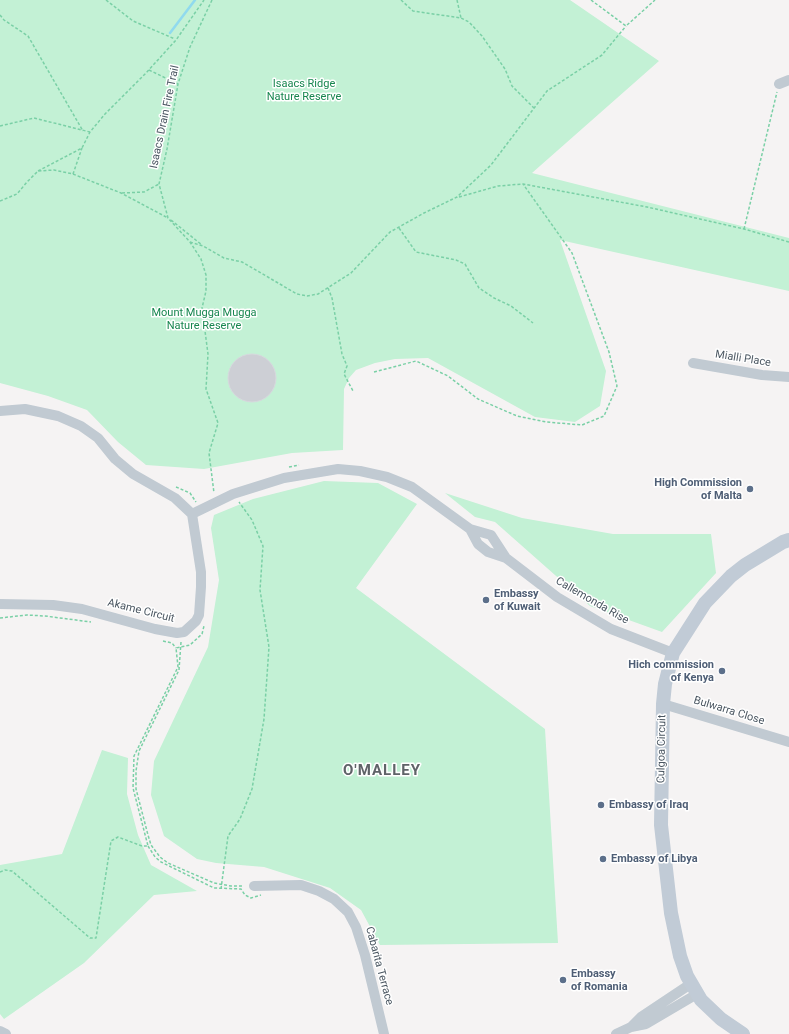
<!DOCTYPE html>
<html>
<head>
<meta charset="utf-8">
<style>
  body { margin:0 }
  canvas { display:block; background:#f5f3f3 }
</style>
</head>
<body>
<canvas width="789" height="1034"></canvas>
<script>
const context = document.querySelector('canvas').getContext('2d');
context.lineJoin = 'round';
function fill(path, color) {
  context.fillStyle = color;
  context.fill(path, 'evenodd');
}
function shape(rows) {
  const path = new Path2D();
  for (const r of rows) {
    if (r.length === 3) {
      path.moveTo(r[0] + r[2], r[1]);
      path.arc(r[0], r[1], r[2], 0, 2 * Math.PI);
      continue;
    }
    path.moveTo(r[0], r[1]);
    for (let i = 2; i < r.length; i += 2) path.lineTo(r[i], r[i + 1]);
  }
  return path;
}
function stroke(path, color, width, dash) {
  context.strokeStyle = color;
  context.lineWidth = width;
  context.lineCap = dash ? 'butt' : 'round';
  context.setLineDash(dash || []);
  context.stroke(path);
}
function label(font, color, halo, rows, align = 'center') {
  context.font = font + ' Roboto,sans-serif';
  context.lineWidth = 3;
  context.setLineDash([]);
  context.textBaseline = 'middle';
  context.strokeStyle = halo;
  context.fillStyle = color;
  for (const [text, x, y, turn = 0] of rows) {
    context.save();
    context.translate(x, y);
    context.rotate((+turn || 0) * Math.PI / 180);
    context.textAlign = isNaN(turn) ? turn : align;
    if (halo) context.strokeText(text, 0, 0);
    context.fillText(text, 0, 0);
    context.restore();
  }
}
fill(shape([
  [0,0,570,0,659,61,532,173,789,238,789,291,560,240,606,371,600,406,575,422,535,417,428,358,395,359,375,363,356,370,349,378,344,389,343,450,292,453,204,469,146,465,118,442,87,410,48,396,0,383],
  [324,481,378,483,417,504,356,588,545,729,558,943,380,945,361,910,330,888,264,867,216,863,197,859,164,836,151,795,154,761,208,647,219,580,211,528,214,515,253,499],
  [445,493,522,518,613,534,711,534,716,573,662,632,590,606,495,522,475,517],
  [102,750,128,758,127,794,138,835,151,865,197,891,154,895,84,963,4,1019,0,1014,0,865,62,854]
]), '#c3f1d5');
stroke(shape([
  [170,33,195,0]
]), '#90daee', 2.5);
const building = shape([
  [252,378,24]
]);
fill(building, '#cdcfd5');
stroke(building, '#d7d9de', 1);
stroke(shape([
  [106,0,133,21,175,39],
  [212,0,190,47,178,84,167,149,159,184,168,218,190,242,201,259,206,275,206,291,202,308,208,354,206,389,218,423,209,453,214,493],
  [401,0,413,11,461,18,469,22,482,36,505,69,512,86,534,108],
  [457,0,461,18],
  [591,0,626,26,655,0],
  [0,15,4,20,28,36,83,131],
  [149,70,178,84],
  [0,126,34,118,90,132],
  [38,171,82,148,90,132,105,114,146,73,176,40,204,0],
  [73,174,82,148],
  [122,193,144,192,159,184],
  [459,197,498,186,523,184,647,207,744,229,789,242],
  [0,201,17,194,27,182,38,171,54,170,73,174,121,193,168,218],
  [171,220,202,245],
  [399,228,416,252,456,260,465,264,479,288,494,298,511,306,533,323],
  [744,229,777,92],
  [190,242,203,246,224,258,242,262,297,294,307,296,318,294,351,273,390,232,424,213,457,197,491,165,547,91,602,55,626,26],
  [328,288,332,298,342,354,347,366,344,374,353,391],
  [374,372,416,361,448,376,478,399,517,416,546,422,582,425,604,416,617,386,609,352,572,253,523,184],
  [289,467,299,465],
  [176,487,190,493,196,502],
  [0,618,27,615,45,616,91,622],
  [163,641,172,643,176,648],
  [181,642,179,670,139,751,136,771,136,789,148,835,151,845,160,857,168,863,214,883,231,886,244,886],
  [148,846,155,857,161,862,214,888,241,889,245,895,251,898,261,895],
  [0,872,5,870,12,871,90,938,96,938,111,841,118,837,142,846,148,846,133,788,134,756,178,667,176,648,190,645,202,634,204,626],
  [221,889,228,836,240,819,252,789,264,719,269,647,260,590,263,546,252,520,239,502]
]), '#7ad0a6', 1.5, [3, 2]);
stroke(shape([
  [779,84,789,80],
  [693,363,762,375,789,377],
  [0,411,25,409,58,416,81,426,98,438,115,459,133,474,175,498,192,514,201,572,201,587,199,615,196,621,184,632,177,633,155,629,82,609,53,605,0,604],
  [192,514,233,494,284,478,338,469,360,471,387,477,412,487,470,529,491,535,506,558],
  [470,529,478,544,488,552,506,558,557,597,611,629,673,653],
  [663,704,789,742],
  [254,886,301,885,319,891,334,899,348,912,356,927,365,955,384,1034],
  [631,1027,641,1017,692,983],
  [0,1031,6,1034],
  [616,1034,631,1027,646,1024,697,994]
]), '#c1cad2', 10);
stroke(shape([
  [743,1034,721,1019,701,1000,687,976,680,956,671,913,661,825,663,704,665,684,673,653,705,603,731,576,745,565,783,542,789,540]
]), '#c1cbd6', 14);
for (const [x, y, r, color] of [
  [750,489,4,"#5c6f8a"],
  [486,600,4,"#5c6f8a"],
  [722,671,4,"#5c6f8a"],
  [601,805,4,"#5c6f8a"],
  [603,859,4,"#5c6f8a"],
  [563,980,4,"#5c6f8a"]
]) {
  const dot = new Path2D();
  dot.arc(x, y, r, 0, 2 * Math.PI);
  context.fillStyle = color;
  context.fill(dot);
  stroke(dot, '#fff', 1.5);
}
label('11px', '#17864f', '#fff', [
  ["Isaacs Ridge",304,84],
  ["Nature Reserve",304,97],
  ["Mount Mugga Mugga",204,313],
  ["Nature Reserve",204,326]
]);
label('11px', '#4a5661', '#fff', [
  ["Isaacs Drain Fire Trail",165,117,-78],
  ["Mialli Place",743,359,9],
  ["Callemonda Rise",592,601,30],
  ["Akame Circuit",141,611,14],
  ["Bulwarra Close",729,711,17],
  ["Culgoa Circuit",662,749,-89],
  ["Cabarita Terrace",379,966,75]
]);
label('bold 11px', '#4e5e75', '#fff', [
  ["High Commission",742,483,"right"],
  ["of Malta",742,496,"right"],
  ["Embassy",494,594],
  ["of Kuwait",494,607],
  ["Hich commission",714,665,"right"],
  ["of Kenya",714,678,"right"],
  ["Embassy of Iraq",609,805],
  ["Embassy of Libya",611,859],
  ["Embassy",571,974],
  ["of Romania",571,987]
], 'left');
context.letterSpacing = '1px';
label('bold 15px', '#5f6368', '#fff', [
  ["O'MALLEY",382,771]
]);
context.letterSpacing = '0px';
</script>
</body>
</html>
